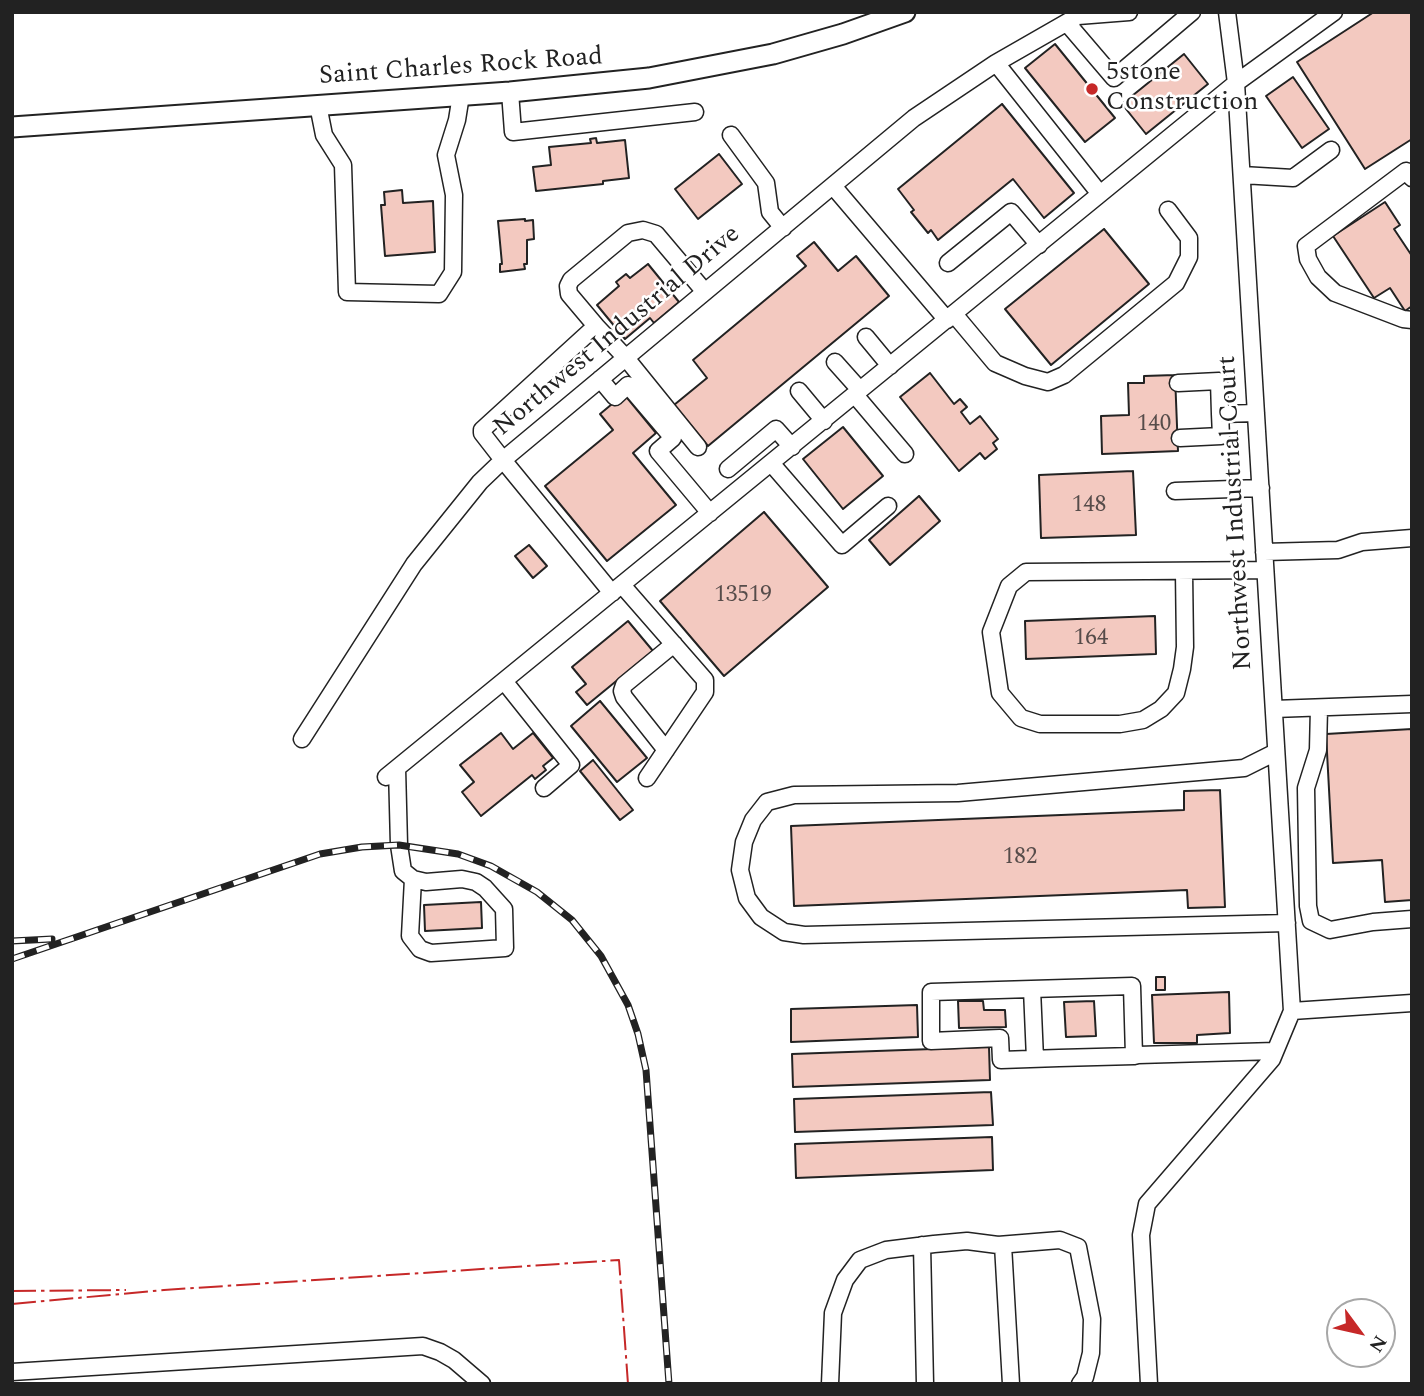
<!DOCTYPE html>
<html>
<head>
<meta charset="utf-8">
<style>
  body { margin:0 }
  #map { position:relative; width:1424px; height:1396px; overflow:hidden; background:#fff; font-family:Spectral,serif }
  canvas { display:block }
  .frame { position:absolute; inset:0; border:14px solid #222; pointer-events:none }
  .north { position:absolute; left:1326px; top:1298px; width:70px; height:70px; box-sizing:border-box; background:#fff; border:2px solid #a7a7a7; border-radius:50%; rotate:123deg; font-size:19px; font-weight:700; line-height:28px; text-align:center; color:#222 }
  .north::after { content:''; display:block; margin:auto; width:24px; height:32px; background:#c62828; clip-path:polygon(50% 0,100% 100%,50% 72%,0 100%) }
</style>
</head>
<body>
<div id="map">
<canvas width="1424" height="1396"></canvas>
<div class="frame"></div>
<div class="north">N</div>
</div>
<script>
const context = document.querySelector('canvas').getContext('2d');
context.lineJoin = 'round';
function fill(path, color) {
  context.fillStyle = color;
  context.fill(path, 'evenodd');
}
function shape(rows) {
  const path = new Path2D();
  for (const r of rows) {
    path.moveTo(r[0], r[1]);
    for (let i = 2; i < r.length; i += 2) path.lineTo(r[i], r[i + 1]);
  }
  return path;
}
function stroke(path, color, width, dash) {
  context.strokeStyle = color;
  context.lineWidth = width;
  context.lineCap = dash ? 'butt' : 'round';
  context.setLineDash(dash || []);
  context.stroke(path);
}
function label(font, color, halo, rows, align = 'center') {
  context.font = font + ' Spectral,serif';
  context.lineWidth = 5;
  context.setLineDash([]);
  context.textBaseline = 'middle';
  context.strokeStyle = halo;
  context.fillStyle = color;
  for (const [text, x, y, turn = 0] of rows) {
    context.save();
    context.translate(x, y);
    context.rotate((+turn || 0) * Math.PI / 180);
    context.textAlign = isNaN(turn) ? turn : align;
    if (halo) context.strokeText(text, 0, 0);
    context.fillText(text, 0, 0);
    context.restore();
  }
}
const building = shape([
  [1374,12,1412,12,1412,139,1365,169,1297,62,1374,12],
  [1055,44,1115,118,1085,142,1025,68,1055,44],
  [1184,54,1208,84,1146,134,1122,104,1184,54],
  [1293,77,1329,129,1302,148,1266,96,1293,77],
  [1002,104,1074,193,1044,218,1013,179,938,240,931,230,928,233,911,212,914,210,898,189,1002,104],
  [596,138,597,143,625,140,629,178,603,181,603,184,536,191,533,167,551,165,549,147,591,143,590,139,596,138],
  [719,154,742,184,698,219,675,189,719,154],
  [402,190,403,203,433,201,435,252,385,256,381,205,385,205,384,192,402,190],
  [1385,202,1400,225,1394,229,1412,256,1412,306,1405,311,1390,288,1374,298,1333,236,1385,202],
  [525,219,525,221,533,220,534,239,527,240,527,264,524,264,525,269,500,272,500,264,502,264,498,221,525,219],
  [1104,229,1149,284,1051,365,1005,309,1104,229],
  [814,242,838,271,856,256,889,296,708,446,674,405,707,378,693,360,806,266,797,256,814,242],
  [648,264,679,302,654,323,650,318,625,339,597,305,619,286,616,282,626,274,630,278,648,264],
  [930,373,954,404,960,399,967,407,961,412,970,424,980,416,998,439,993,443,997,449,985,459,980,453,959,471,900,397,930,373],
  [1175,375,1178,451,1102,454,1101,416,1129,415,1128,383,1144,383,1144,376,1175,375],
  [624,394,656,433,633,453,676,505,607,561,545,486,613,430,600,414,624,394],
  [843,427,883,476,843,509,803,459,843,427],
  [1133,471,1136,535,1041,538,1039,475,1133,471],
  [919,496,940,521,890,565,869,540,919,496],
  [764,512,828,587,724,676,660,601,764,512],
  [529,545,547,566,533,578,515,556,529,545],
  [1155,616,1156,654,1026,659,1025,621,1155,616],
  [628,621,653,651,587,705,576,692,586,684,572,667,628,621],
  [600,701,647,758,617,782,571,726,600,701],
  [1412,729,1412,900,1385,902,1382,860,1333,863,1326,734,1412,729],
  [501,733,513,749,533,733,553,758,543,766,546,770,535,779,532,775,481,816,462,792,474,782,460,765,501,733],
  [593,760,633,810,620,820,580,771,593,760],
  [1220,790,1225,907,1188,908,1187,890,794,906,791,826,1184,810,1184,791,1220,790],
  [481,902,482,928,425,931,424,905,481,902],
  [1156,977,1165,977,1165,990,1156,990,1156,977],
  [1229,992,1230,1033,1197,1035,1197,1043,1154,1043,1152,995,1229,992],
  [958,1001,983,1001,984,1010,1005,1010,1006,1027,959,1028,958,1001],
  [1094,1001,1096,1036,1066,1037,1064,1002,1094,1001],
  [917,1005,918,1037,791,1042,791,1009,917,1005],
  [989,1047,990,1080,793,1087,792,1054,989,1047],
  [991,1092,993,1125,795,1132,794,1099,991,1092],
  [992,1137,993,1170,796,1178,795,1144,992,1137]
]);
fill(building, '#f3c9c0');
stroke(building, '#222', 2);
const minor = shape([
  [1067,23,1114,78,1192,12],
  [996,63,1100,194],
  [510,92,513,132,695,112],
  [318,105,324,135,343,165,347,292,439,294,453,272,454,195,446,155,457,120,461,95],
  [731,135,766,183,770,212,783,228],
  [1242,175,1293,178,1331,150],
  [1412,178,1406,171,1306,246,1308,259,1318,277,1335,293,1403,319,1412,320],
  [833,186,947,320],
  [948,263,1011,212,1039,245],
  [954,314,995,363,1025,376,1048,382,1064,375,1176,283,1189,257,1189,238,1168,210],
  [596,326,626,358,698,447],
  [866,337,890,366],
  [835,362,860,390],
  [600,379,615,397,628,385,673,438,658,451,710,513],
  [1178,383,1219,381,1220,414],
  [799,391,824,421],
  [855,395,905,454],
  [1180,438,1221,436,1220,414,1256,413],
  [771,463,842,545,888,506],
  [728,469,776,429,792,447],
  [1175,491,1261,488],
  [1264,552,1338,550,1362,542,1412,538],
  [1184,572,1185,647,1182,669,1176,693,1161,709,1143,720,1120,724,1040,724,1021,718,1000,693,991,632,1009,586,1026,572,1265,570],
  [622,585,705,680,705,692,647,778],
  [612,593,503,460,914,118,996,63,1078,16,1129,12],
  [504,681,571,765,544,788],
  [1319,708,1318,750,1306,788,1308,906,1311,921,1330,930,1373,922,1412,919],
  [1274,709,1412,704],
  [302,739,414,564,480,482,503,460,482,433,482,430,596,326,569,294,568,286,571,280,628,233,643,230,656,234,705,292],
  [666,750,624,697,622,691,624,685,674,644],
  [1276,752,1244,768,958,793,794,795,767,802,753,820,744,842,740,870,747,898,761,917,784,932,804,935,1287,923],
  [397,768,399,845,403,871,413,879,426,882,462,879,476,882,485,888,504,909,505,948,431,953,420,949,410,936,413,879],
  [386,777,1236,83,1334,12],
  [1032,989,1035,1059],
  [1292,1011,1412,1003],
  [1134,1056,1132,986,931,992,931,1041,1000,1038,1001,1060,1059,1058,1134,1056,1138,1055,1275,1051],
  [922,1245,925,1384],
  [1003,1245,1011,1384],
  [12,1372,423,1346,440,1352,454,1360,482,1384],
  [830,1384,833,1313,845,1280,860,1260,886,1250,934,1244,967,1241,998,1245,1060,1240,1078,1247,1092,1319,1091,1353,1085,1377,1080,1384],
  [1149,1384,1141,1235,1147,1204,1272,1059,1292,1011,1236,83,1227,12]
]);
const major = shape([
  [12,127,510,92,649,78,773,54,843,34,905,12]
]);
stroke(minor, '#222', 19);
stroke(major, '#222', 23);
stroke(minor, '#fff', 16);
stroke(major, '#fff', 19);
const rail = shape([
  [12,941,52,939],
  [12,959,320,854,362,847,399,845,458,854,491,866,537,892,572,920,601,956,628,1005,638,1034,646,1070,669,1384]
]);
stroke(rail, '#222', 7);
stroke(rail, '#fff', 4.5, [13]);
stroke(shape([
  [12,1291,126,1290],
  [12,1304,164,1290,619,1260,628,1384]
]), '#c62828', 2, [24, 5, 3.5, 5]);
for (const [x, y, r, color] of [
  [1092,89,7,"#c62828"]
]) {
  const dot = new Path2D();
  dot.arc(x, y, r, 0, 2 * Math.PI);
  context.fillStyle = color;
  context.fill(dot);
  stroke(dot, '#fff', 2.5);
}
label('23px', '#564c4a', null, [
  ["140",1154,425],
  ["148",1089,506],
  ["13519",743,596],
  ["164",1091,639],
  ["182",1020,858]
]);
label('26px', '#222', '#fff', [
  ["Saint Charles Rock Road",461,68,-4],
  ["Northwest Industrial Drive",618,332,-40],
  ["Northwest Industrial Court",1237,513,-93]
]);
label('26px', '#222', '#fff', [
  ["5stone",1106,74],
  ["Construction",1106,104]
], 'left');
</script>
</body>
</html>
